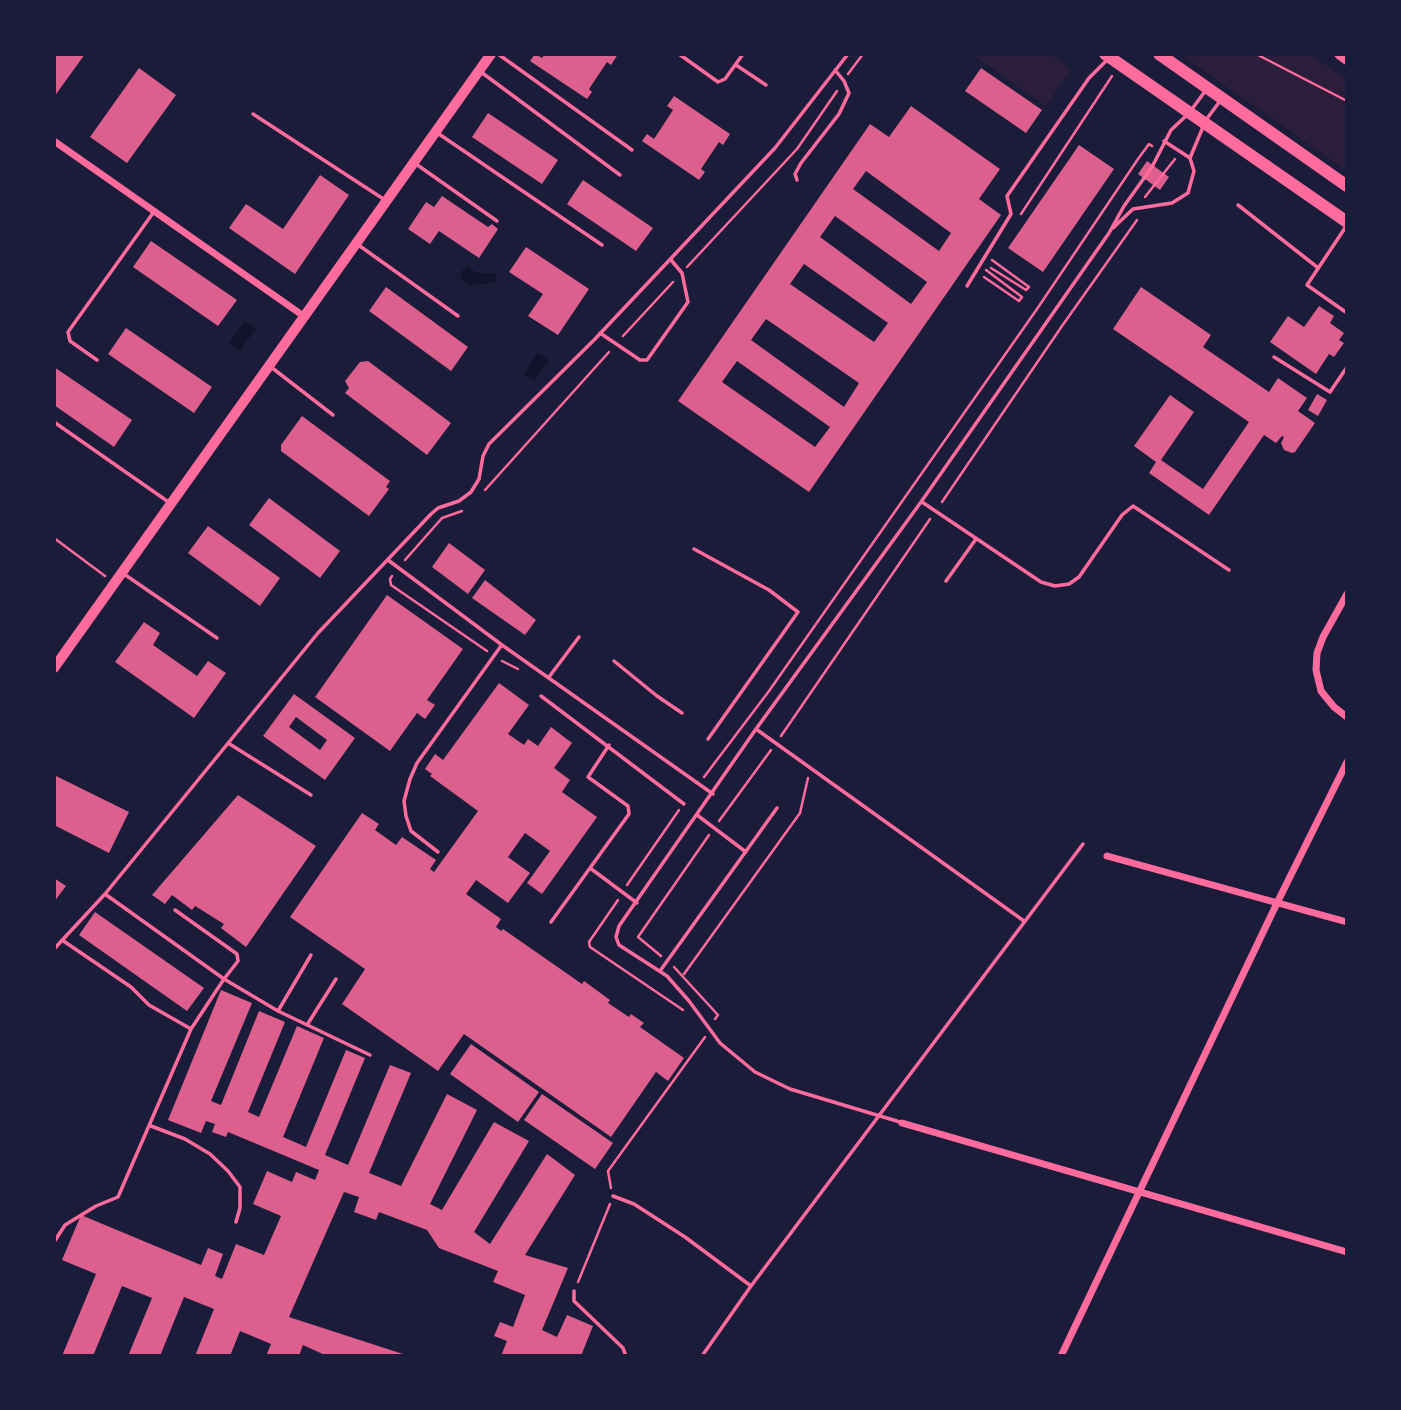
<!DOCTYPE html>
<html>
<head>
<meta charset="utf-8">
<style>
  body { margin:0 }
  #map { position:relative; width:1401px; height:1410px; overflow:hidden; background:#1b1b3a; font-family:Commissioner,sans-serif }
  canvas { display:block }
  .frame { position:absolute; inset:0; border:56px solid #1b1b3a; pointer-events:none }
</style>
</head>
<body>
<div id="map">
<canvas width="1401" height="1410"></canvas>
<div class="frame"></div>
</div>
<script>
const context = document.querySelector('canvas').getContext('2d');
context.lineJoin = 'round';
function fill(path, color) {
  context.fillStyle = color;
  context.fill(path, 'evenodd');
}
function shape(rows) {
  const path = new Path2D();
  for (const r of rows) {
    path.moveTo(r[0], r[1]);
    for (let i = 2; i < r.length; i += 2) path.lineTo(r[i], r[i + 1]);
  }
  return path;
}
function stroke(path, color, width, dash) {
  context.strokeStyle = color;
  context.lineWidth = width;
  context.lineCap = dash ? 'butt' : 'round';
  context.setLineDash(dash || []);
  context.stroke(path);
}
fill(shape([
  [971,54,1050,54,1071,69,1046,106],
  [1180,54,1310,54,1347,80,1347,171]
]), '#2a1e3b');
fill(shape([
  [468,267,477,273,496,274,497,281,493,283,468,285,461,279,460,274,463,270],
  [245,321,256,328,240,351,229,343],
  [538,353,549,360,534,381,524,374]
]), '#12122b');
fill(shape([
  [54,54,85,54,54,97],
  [535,54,542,58,545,54,618,54,611,65,607,62,589,89,592,92,587,99,530,61],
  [139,68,176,95,127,163,90,137],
  [981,68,1042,110,1026,133,965,91],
  [674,96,730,134,723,145,719,142,701,169,705,172,699,180,642,141,647,134,654,139,673,110,667,106],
  [911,106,1000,169,979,199,1001,215,809,492,678,401,870,124,889,137],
  [866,171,951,233,939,251,853,189],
  [835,216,927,282,911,304,820,237],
  [804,264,888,323,874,342,790,284],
  [766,319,859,383,844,407,751,340],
  [737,361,830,427,815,447,722,382],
  [488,113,558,160,542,184,472,137],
  [1079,145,1114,169,1043,272,1008,248],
  [1147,161,1169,177,1160,190,1138,174],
  [320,175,349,195,295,274,229,228,246,204,283,229],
  [583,180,653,228,636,251,567,204],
  [442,196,488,227,492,224,498,229,479,258,439,231,430,244,408,229,426,202,434,207],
  [151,241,237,300,218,326,133,267],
  [526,247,589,289,558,335,528,316,543,294,509,272],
  [386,287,468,347,451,371,369,311],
  [1141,287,1211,335,1203,347,1269,392,1278,378,1307,398,1298,411,1315,423,1295,452,1292,453,1284,450,1281,443,1284,437,1282,436,1276,443,1264,435,1209,515,1149,473,1156,462,1134,446,1170,395,1194,412,1161,460,1203,489,1249,422,1113,329],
  [1319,306,1334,316,1330,323,1344,333,1339,340,1344,343,1334,357,1329,354,1316,374,1270,342,1288,316,1304,327],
  [126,328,212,387,194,413,108,354],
  [368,361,451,423,427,455,345,393,349,388,345,381,360,362],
  [54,367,132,420,114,447,54,405],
  [1317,394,1327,400,1318,416,1308,410],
  [302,416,390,481,386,487,389,489,369,516,281,451,281,445],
  [269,498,340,551,320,578,249,525],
  [208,526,280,578,260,606,188,553],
  [449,543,485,570,468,594,432,567],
  [485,580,536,620,525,635,472,598],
  [387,595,463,649,427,700,435,705,425,719,417,713,390,751,315,697],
  [144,622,160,633,153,645,197,676,208,661,226,673,194,718,115,662],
  [499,683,529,705,508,734,524,745,528,739,538,746,551,727,572,743,554,768,570,780,562,792,597,817,542,894,527,883,550,851,525,833,508,857,530,873,508,903,476,880,466,894,501,919,496,927,501,931,503,929,582,984,584,981,610,1000,608,1003,629,1017,631,1014,644,1023,640,1027,684,1058,668,1081,656,1072,611,1137,464,1034,438,1071,342,1004,365,969,290,917,362,813,379,824,375,830,396,845,402,837,436,860,430,869,434,872,478,811,430,776,432,774,425,769,435,754,443,760],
  [294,694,355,738,325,780,263,736],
  [296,717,327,740,320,750,289,727],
  [54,775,129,812,109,853,54,825],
  [238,795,316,846,246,947,221,928,224,924,195,906,192,910,172,895,165,904,152,895],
  [54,878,66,886,54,902],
  [95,912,204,988,187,1011,79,935],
  [221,990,252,1003,211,1101,221,1105,259,1011,285,1022,248,1112,259,1117,297,1026,324,1038,283,1137,306,1147,346,1050,365,1058,325,1155,348,1165,390,1065,411,1073,369,1173,401,1186,447,1094,477,1110,430,1204,442,1210,494,1122,529,1141,474,1232,490,1244,547,1154,575,1175,525,1255,568,1268,542,1330,557,1337,567,1315,593,1326,581,1356,501,1356,507,1341,494,1336,500,1322,513,1327,525,1295,493,1282,498,1271,439,1248,427,1230,379,1212,376,1220,354,1212,359,1197,344,1192,289,1317,409,1356,327,1356,303,1345,299,1356,266,1356,271,1344,240,1331,230,1356,195,1356,214,1309,184,1297,160,1356,128,1356,152,1298,122,1286,93,1356,62,1356,96,1274,62,1260,81,1215,201,1265,208,1248,223,1254,215,1276,222,1279,236,1244,264,1255,281,1216,253,1204,267,1171,292,1182,296,1172,315,1180,319,1170,228,1132,226,1137,212,1132,215,1124,206,1121,201,1133,168,1120],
  [471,1044,539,1092,518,1122,450,1074],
  [542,1094,613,1143,595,1169,524,1120]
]), '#dd5f8e');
stroke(shape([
  [1256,54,1347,101],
  [848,74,863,54],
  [1145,197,1175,159],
  [1021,214,1112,76],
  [687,267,797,149,837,91],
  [991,268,1026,290,1029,287,992,260],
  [984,277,1019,301,1022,297,986,270],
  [623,336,673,282],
  [485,490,609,352],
  [942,502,1062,326,1137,220],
  [54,538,105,576],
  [405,560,442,518,462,511],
  [392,576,390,579,391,585,487,651],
  [502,661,518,669],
  [781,736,930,519],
  [704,777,769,691,1037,309,1138,159,1149,144,1152,146],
  [719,821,771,750],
  [627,885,679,810],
  [618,900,589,942,590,947,683,1010],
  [661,956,638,937,709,835],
  [674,967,718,1015,715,1019],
  [684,974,800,813,808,778],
  [611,1188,608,1171,705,1037],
  [578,1282,610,1204]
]), '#ff6b9d', 2.5);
stroke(shape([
  [498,54,632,150],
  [679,54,718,82,725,79,743,54],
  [736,65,766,85],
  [481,72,620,175],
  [1192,109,1206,90],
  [253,114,385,200],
  [1206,120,1220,101],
  [436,132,602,245],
  [1164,141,1190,158],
  [416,164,497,221],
  [797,180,795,174,801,163,839,114,849,93,844,81,835,70],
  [1238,205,1317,267],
  [1347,225,1307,285,1347,313],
  [1113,228,1133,209,1172,203,1188,193,1194,171,1190,158,1203,127],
  [357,244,458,316],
  [967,286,1011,214,1007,196,1089,78,1107,60],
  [600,333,640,360,647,360,688,302,682,273,671,260],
  [1274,357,1330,392,1347,367],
  [97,360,70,341,68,332,153,213],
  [271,367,333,415],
  [54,422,170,503],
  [922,502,1041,582,1055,586,1069,584,1079,577,1122,515,1133,506,1229,570],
  [694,549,769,590,798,612,708,739],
  [388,560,502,645,713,794],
  [124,574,217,638],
  [946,581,976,539],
  [614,661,657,696,682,713],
  [549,677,579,637],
  [541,696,684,804],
  [756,729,1024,921],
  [228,743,311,795],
  [697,815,746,852],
  [438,852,411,831,406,816,404,801,410,779,417,763,501,646],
  [590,868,637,903],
  [175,910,237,954,238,961,224,979,278,1011,370,1055],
  [551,922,629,814,628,806,588,777,609,745],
  [62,940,131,987,149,1005,191,1029],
  [54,949,105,894,318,633,431,514,438,508,459,501,471,492,479,479,483,456,489,444,595,339,775,148,848,54],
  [660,971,777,808],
  [278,1011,311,955],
  [307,1025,336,979],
  [900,1122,790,1089,755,1072,720,1043,689,1001,667,976,619,945,616,937,619,926,756,729,921,502,1109,233,1124,206,1152,167,1171,130,1187,115],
  [151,1126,185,1139,210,1154,228,1171,240,1187,240,1208,236,1222],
  [613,1196,634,1204,685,1237,751,1286],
  [54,1242,65,1225,96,1206,118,1197,191,1029,224,979,105,894],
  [574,1291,574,1301,623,1348,626,1356],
  [702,1356,751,1286,1083,844]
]), '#ff6b9d', 3.5);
stroke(shape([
  [54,141,305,317],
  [1347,594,1323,637,1317,653,1316,670,1321,691,1334,707,1347,717],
  [1107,856,1347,922],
  [902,1123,1347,1252],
  [1061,1356,1277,903,1347,762]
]), '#ff6b9d', 7);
stroke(shape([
  [1339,54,1347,60],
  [54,668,491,54]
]), '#ff6b9d', 10);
stroke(shape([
  [1105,54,1347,222],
  [1159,54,1347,186]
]), '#ff6b9d', 12);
</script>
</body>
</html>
